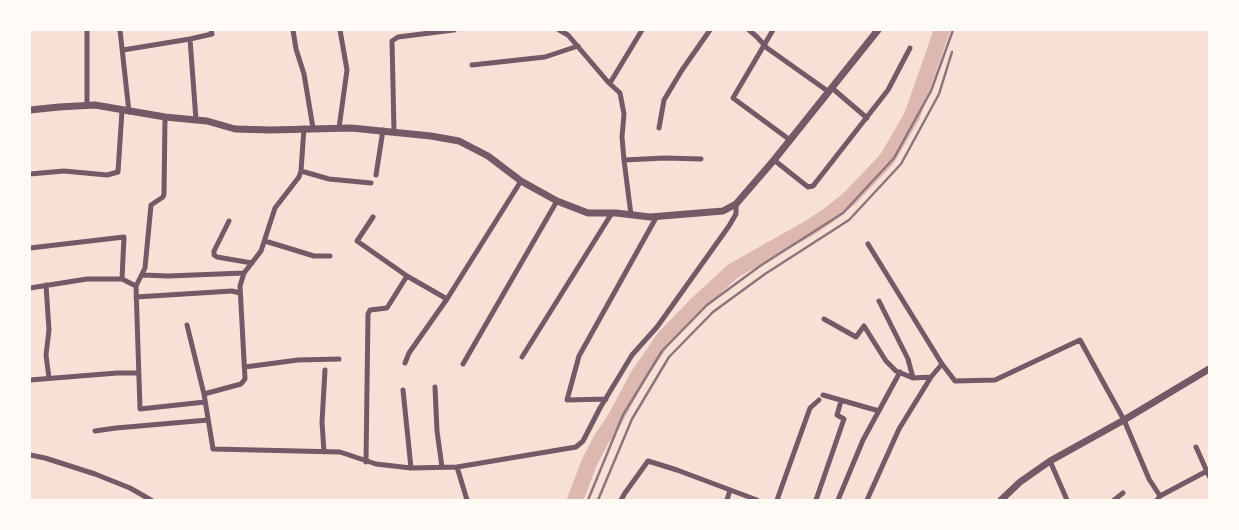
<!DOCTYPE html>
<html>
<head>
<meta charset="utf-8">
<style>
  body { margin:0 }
  #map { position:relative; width:1239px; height:530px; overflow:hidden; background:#f7e1d7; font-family:Manrope,sans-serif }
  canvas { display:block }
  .frame { position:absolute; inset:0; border:31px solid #fffaf5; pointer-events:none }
</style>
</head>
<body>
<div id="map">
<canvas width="1239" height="530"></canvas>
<div class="frame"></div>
</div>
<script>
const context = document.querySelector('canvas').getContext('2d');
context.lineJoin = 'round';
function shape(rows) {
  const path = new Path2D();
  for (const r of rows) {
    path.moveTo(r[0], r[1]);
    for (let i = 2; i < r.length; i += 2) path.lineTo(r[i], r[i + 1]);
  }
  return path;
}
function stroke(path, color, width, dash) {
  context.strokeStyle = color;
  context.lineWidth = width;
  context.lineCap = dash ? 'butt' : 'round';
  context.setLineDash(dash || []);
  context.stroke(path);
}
stroke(shape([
  [575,500,589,463,601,440,615,419,638,376,664,338,696,305,733,271,811,227,826,217,849,199,887,159,912,116,942,30]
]), '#dcb8b0', 16);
stroke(shape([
  [120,30,129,112],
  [293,30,296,49,304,74,313,128],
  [559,30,568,35,608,82,620,93,624,114,622,137,624,160,631,215],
  [749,30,757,37,767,48,829,92],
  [773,30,733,98,790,140],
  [190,39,196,120],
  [123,50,190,39,212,34,211,30],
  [472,65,545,57,578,46],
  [610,83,642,30],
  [832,88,867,118],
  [87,106,87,30],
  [339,128,347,70,340,30],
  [659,128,664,100,682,70,710,30],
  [394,131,392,41,398,37,454,30],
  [624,160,665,158,701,159],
  [774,160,808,187,813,186,888,90,910,48],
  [301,171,329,179,371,183],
  [30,174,64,171,107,175,118,172,122,111],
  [376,175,383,130],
  [373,217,357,241,407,276,447,299],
  [229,221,214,251,214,255,217,257,252,263],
  [265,241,314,256,330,256],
  [868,244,942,364,955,381,995,380,1080,340,1124,420,1149,479,1160,496],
  [30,248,124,237,122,279],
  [143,275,168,276,244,273],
  [46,285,49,330,46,355,49,378],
  [136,286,145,268,151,205,163,197,164,194,165,117],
  [30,288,87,279,122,279,136,286,140,409,205,402],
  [136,297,232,291,240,293],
  [879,301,908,359,913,378],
  [824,319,856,337,864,326,886,361,896,371,913,378,931,377],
  [187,325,204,394,213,449,340,452,376,464,411,468,457,467,576,447,583,441,600,408,632,355,657,327,729,226,736,214,736,204],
  [522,357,612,213],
  [405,363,409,353,447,299,521,181],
  [463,364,557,201],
  [245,367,298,360,339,359],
  [30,380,117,373,138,373],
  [435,387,437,431,442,467],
  [403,390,411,468],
  [204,394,241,384,245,379,240,286,244,273,261,251,275,208,299,177,301,171,304,128],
  [823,395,879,411],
  [606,399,567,400,579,356,657,216],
  [95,431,116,428,208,420],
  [1196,447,1209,476],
  [324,452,322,422,325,370],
  [30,455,45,458,95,474,130,488,151,500],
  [1050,461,1067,500],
  [366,462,368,314,370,310,387,308,407,276],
  [457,467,467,500],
  [621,500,625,493,648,461,677,470,757,500],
  [727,500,730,490],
  [777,500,810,408,819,400],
  [816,500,844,419,837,415,841,401],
  [838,500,863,440,900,372],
  [867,500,899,429,931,377,942,364],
  [1114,500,1123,493],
  [1157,500,1160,496,1207,471]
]), '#755966', 5);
stroke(shape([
  [30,110,59,107,95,105,165,117,207,121,235,129,271,130,351,128,431,136,459,141,488,156,521,181,557,201,588,213,616,213,650,217,723,211,736,204,774,160,878,30],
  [1001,500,1020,482,1050,461,1124,420,1209,369]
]), '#755966', 7);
stroke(shape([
  [588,500,623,415,662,351,707,305,760,266,843,213,894,158,931,91,953,30],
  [598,500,632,419,669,357,713,312,765,274,849,220,901,164,939,94,952,52]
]), '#8f747c', 2.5);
</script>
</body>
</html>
